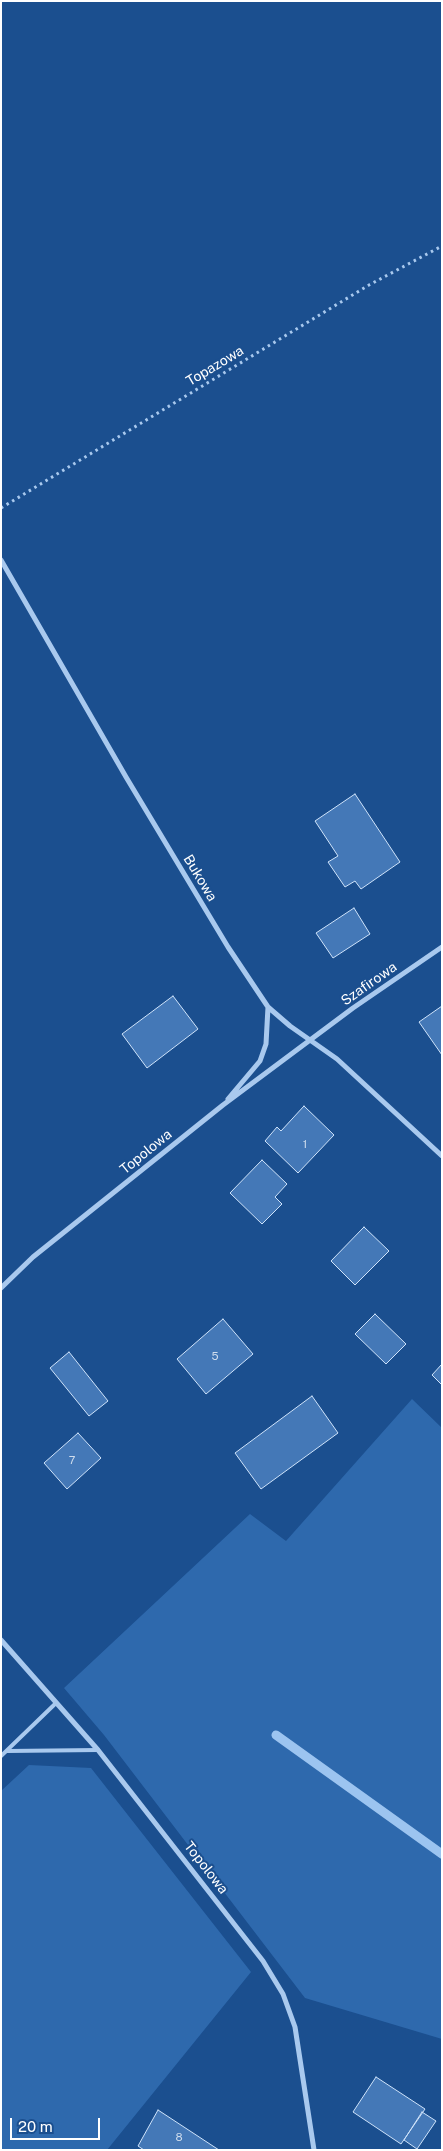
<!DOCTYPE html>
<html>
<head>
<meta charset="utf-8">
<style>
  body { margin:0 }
  #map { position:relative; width:443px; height:2151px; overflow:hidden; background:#1b4f8f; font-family:"Public Sans",sans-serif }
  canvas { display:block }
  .frame { position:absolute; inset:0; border:2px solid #fff; pointer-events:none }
  .scale { position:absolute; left:10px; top:2118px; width:90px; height:22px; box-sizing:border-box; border:2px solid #fff; border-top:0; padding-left:6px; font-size:15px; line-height:18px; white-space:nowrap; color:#fff; -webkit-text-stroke:4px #1b4f8f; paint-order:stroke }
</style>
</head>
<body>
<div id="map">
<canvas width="443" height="2151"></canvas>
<div class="frame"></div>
<div class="scale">20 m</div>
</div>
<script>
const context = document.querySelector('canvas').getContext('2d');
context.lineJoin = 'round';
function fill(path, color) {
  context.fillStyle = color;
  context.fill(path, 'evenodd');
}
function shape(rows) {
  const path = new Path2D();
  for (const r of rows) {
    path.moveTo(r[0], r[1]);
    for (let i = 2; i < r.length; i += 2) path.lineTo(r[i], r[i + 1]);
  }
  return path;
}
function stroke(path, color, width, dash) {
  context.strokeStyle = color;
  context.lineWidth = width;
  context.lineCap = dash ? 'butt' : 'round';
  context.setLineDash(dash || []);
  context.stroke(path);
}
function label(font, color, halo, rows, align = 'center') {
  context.font = font + ' "Public Sans",sans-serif';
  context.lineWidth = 4;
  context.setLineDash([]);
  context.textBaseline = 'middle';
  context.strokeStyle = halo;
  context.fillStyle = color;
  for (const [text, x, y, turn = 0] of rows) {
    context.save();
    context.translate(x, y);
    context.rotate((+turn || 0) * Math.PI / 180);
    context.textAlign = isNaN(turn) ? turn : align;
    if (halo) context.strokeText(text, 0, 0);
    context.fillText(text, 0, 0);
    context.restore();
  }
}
fill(shape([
  [412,1399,442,1428,442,2039,305,1998,104,1735,64,1688,250,1514,286,1541],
  [29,1765,91,1768,251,1972,107,2150,1,2150,1,1791]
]), '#2e69ad');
stroke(shape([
  [276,1735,442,1854]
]), '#9cc4f0', 9);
const building = shape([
  [355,794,400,862,361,889,355,881,345,887,328,862,338,856,315,821,355,794],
  [354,908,370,934,333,958,316,933,354,908],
  [173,996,198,1029,147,1068,122,1034,173,996],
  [442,1006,442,1055,419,1022,442,1006],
  [304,1106,334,1135,298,1173,265,1141,277,1127,281,1131,304,1106],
  [262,1160,287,1184,275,1197,282,1204,262,1224,230,1193,262,1160],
  [364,1227,389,1251,355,1285,331,1261,364,1227],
  [375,1314,406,1344,386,1364,355,1334,375,1314],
  [223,1319,253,1354,206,1394,177,1359,223,1319],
  [69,1352,108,1401,89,1416,50,1368,69,1352],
  [442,1364,442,1385,432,1375,442,1364],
  [312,1396,338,1433,261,1489,235,1453,312,1396],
  [78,1433,101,1458,67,1489,44,1463,78,1433],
  [376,2077,425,2109,401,2144,353,2112,376,2077],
  [158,2110,219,2150,144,2150,138,2146,158,2110],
  [422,2112,436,2121,417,2149,404,2140,422,2112]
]);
fill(building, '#4478b7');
stroke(building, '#cfe3fa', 1);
stroke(shape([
  [1,508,369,285,442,246]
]), '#a9c9ee', 3, [2.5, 4]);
stroke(shape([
  [7,1751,98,1750],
  [1,1756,56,1703]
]), '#a9c9ee', 4);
stroke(shape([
  [1,560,126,777,228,947,268,1007,290,1026,337,1059,442,1156],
  [228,1099,260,1061,266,1044,268,1007],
  [1,1288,33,1257,223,1105,353,1008,442,947],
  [1,1640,98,1750,263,1961,283,1994,295,2027,314,2150]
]), '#a9c9ee', 5);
label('11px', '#d0dded', null, [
  ["1",305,1145],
  ["5",215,1357],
  ["7",72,1461],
  ["8",179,2138]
]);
label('14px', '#fff', '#1b4f8f', [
  ["Topazowa",215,366,-31],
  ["Bukowa",200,878,59],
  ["Szafirowa",369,984,-35],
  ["Topolowa",146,1152,-39],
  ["Topolowa",206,1868,52]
]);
</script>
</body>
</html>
